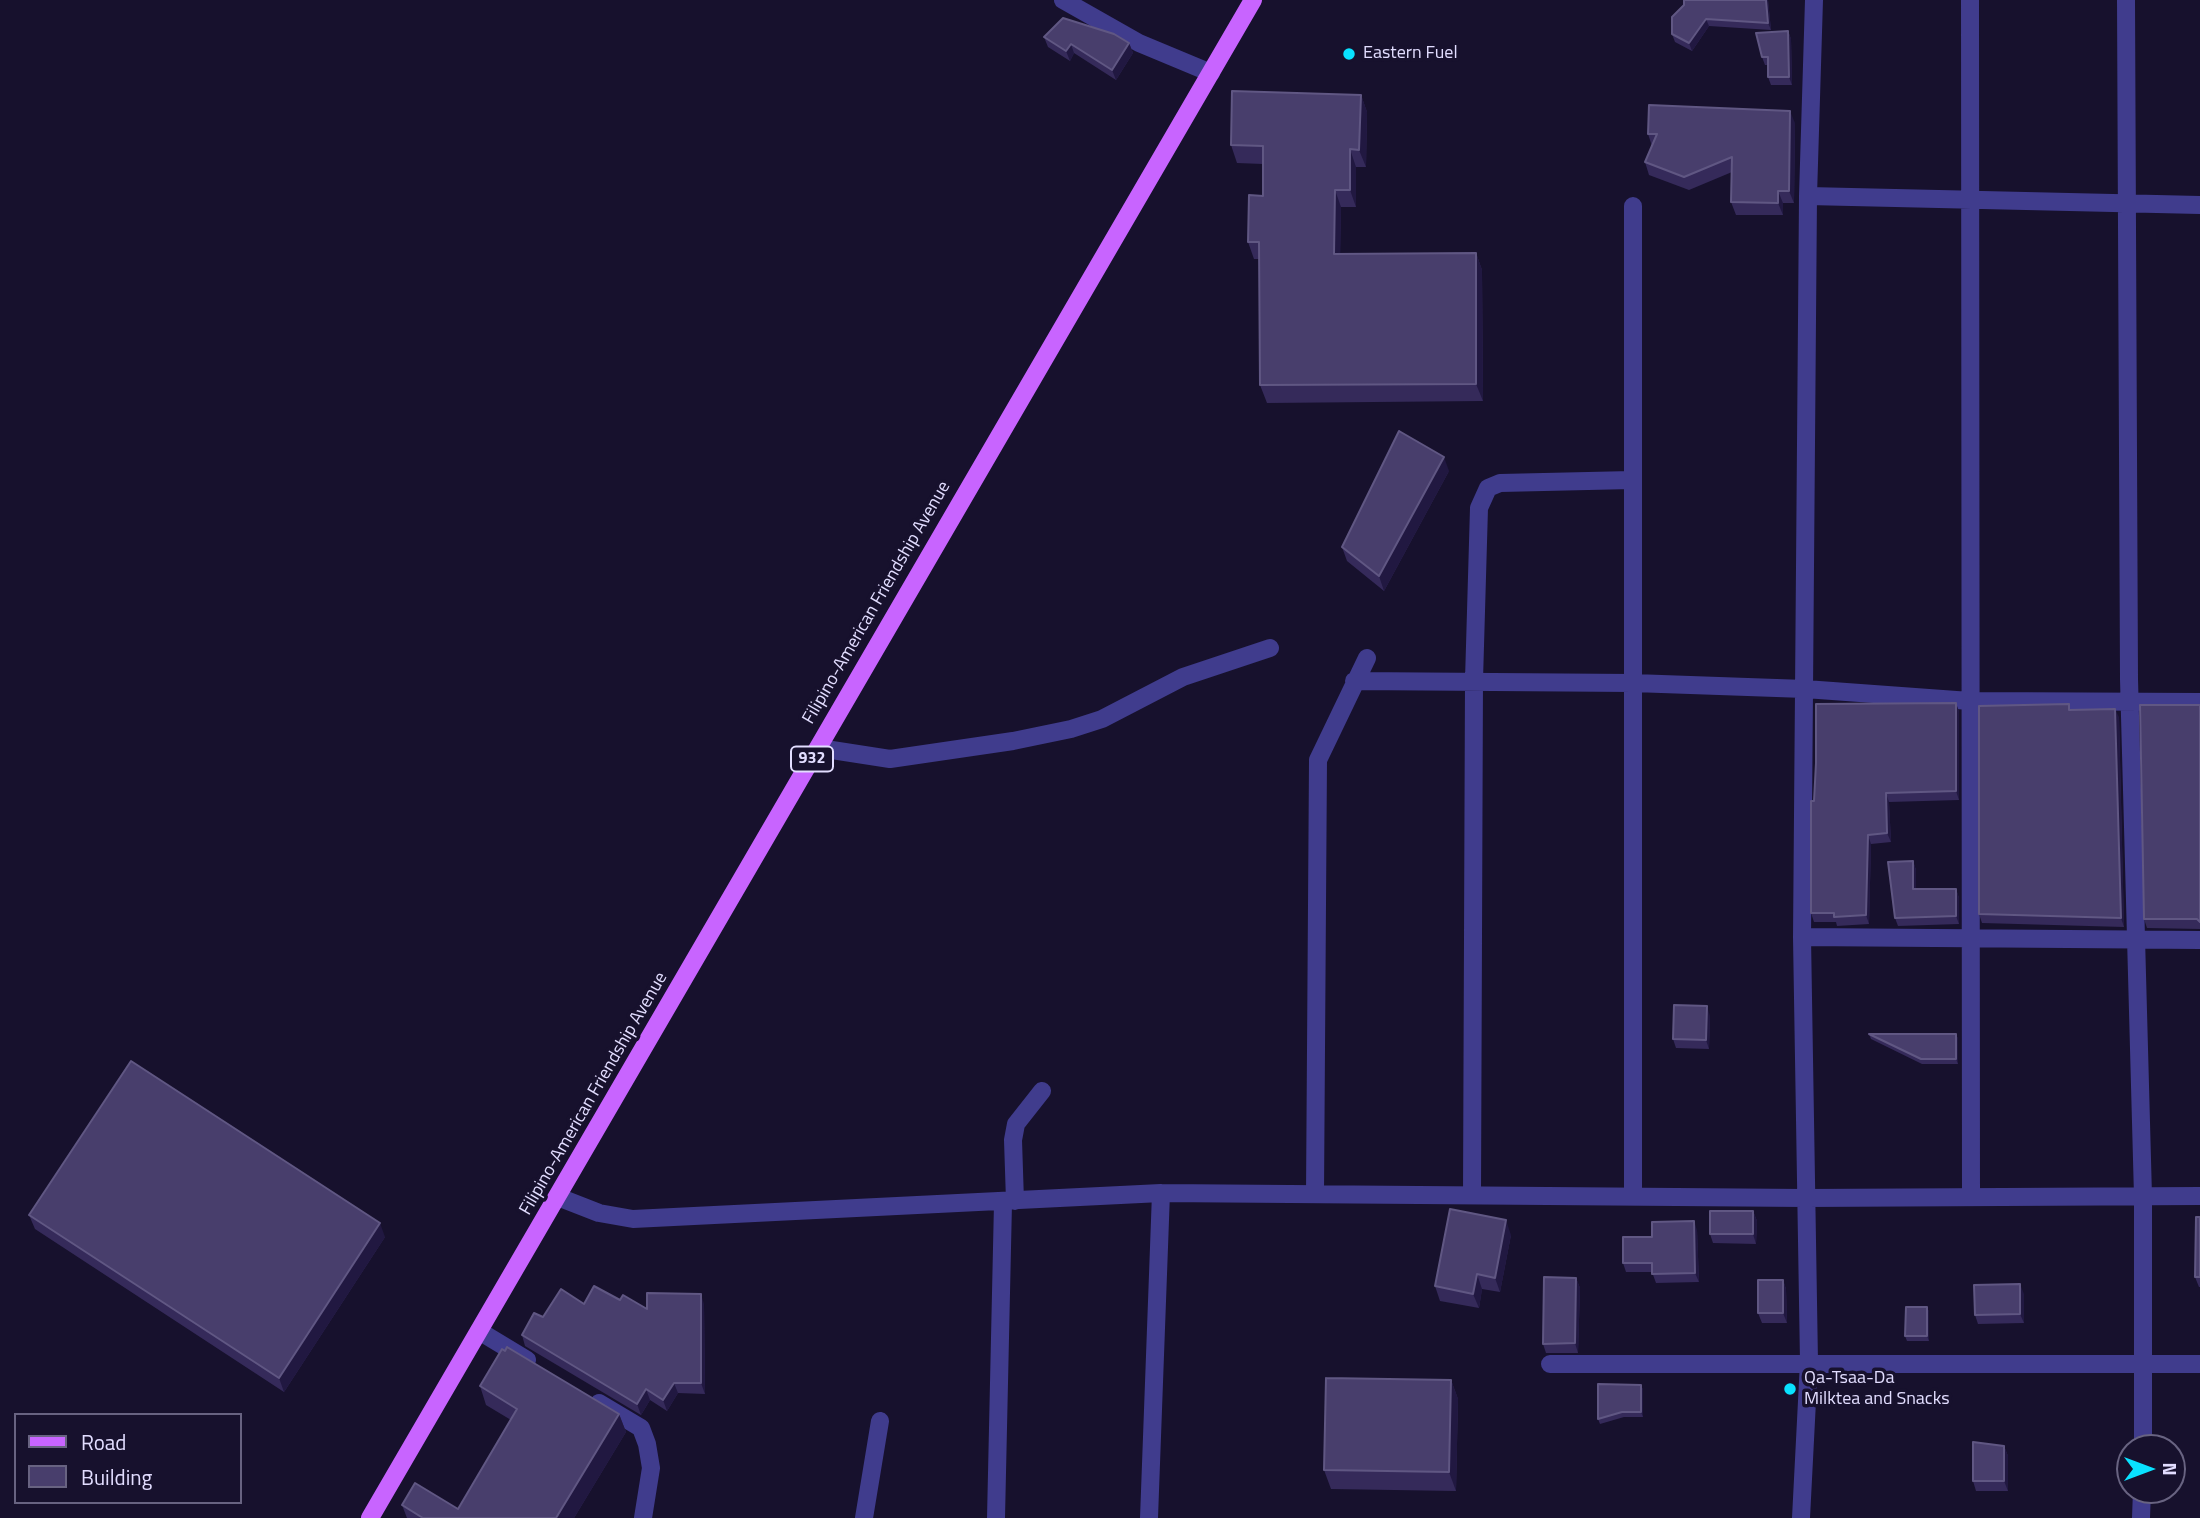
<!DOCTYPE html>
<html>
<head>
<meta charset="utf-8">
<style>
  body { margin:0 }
  #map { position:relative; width:2200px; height:1518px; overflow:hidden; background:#17112d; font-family:"Titillium Web",sans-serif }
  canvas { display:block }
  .legend { position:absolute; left:14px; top:1413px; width:228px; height:91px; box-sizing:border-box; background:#17112d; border:2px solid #686381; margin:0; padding:9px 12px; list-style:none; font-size:21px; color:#e2ddff }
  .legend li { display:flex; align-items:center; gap:14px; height:35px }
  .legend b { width:35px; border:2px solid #686381 }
  .north { position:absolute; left:2116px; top:1434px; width:70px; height:70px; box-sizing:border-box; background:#17112d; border:2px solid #686381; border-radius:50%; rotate:90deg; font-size:19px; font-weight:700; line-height:28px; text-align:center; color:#e2ddff }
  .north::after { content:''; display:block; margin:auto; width:24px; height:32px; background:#09e2ff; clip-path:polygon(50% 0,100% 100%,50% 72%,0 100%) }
</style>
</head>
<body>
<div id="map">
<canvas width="2200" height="1518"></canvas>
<ul class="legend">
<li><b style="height:9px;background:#c864ff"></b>Road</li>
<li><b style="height:19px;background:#483e6c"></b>Building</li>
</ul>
<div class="north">N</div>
</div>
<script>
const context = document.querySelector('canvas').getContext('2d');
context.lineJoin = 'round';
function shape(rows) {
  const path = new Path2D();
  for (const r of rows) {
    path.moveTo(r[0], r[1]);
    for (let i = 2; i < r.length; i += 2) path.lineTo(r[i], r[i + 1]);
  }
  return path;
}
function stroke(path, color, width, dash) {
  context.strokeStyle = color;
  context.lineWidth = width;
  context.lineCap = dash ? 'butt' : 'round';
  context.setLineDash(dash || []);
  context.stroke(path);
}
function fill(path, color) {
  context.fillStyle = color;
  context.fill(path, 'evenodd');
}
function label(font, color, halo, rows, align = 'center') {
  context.font = font + ' "Titillium Web",sans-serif';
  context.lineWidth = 7;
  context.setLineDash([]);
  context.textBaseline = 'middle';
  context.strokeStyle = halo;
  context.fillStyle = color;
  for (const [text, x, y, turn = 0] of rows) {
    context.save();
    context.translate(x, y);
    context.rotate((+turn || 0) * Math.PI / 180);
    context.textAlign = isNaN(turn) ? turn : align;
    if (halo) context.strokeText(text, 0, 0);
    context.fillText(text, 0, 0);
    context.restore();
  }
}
stroke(shape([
  [1063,0,1139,43,1211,73],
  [1970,0,1971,1195],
  [2126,0,2129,679,2143,1196,2143,1448],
  [1808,196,2200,205],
  [1633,206,1633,1194],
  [1354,681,1633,683,1805,689,1970,701,2200,702],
  [819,748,890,759,1013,741,1071,729,1102,719,1183,677,1270,648],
  [1802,937,2200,940],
  [1315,1194,1318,760,1367,658],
  [1472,1194,1474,680,1479,508,1488,488,1500,483,1632,480],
  [558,1197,599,1213,633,1219,1161,1193,1805,1198,2200,1196],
  [1015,1201,1013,1140,1016,1124,1042,1091],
  [479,1331,527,1360],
  [1550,1364,2200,1364],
  [599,1403,641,1428,647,1444,651,1468,643,1518],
  [864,1518,880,1421],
  [996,1518,1003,1203],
  [1149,1518,1161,1193],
  [1801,1518,1809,1362,1802,937,1808,196,1814,0],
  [2141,1518,2142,1490]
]), '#403c8d', 18);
stroke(shape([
  [370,1518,1253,0]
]), '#c864ff', 18);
fill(shape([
  [1768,0,1771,30,1709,26,1692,51,1675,42,1672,34,1684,5],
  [1788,31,1791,39,1792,85,1771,85,1768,77,1768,65,1765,65,1762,57],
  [1044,37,1129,43,1133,53,1116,80,1074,53,1070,61,1048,47],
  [1361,95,1367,112,1366,167,1356,167,1356,207,1341,207,1340,254,1476,253,1482,270,1483,401,1267,403,1260,385,1260,259,1254,259,1248,242,1263,196,1263,164,1237,163,1231,145],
  [1795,123,1794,203,1783,203,1783,215,1736,215,1731,202,1732,172,1689,190,1649,175,1645,162,1652,146,1648,134],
  [1449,471,1384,591,1347,561,1342,547],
  [1956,703,1959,712,1959,800,1889,802,1891,842,1871,844,1869,924,1837,926,1836,922,1814,922,1811,913,1816,763],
  [2200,705,2200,929,2147,928,2144,919],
  [2071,710,2119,717,2124,927,1982,923,1979,914],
  [1913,861,1916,870,1916,889,1956,889,1959,898,1959,924,1898,926,1895,918],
  [1710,1016,1709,1049,1676,1048,1673,1039],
  [1869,1034,1956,1034,1958,1039,1958,1064,1922,1064,1871,1039],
  [1753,1211,1757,1221,1756,1244,1713,1243,1710,1234],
  [29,1215,385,1237,284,1392,35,1229],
  [2200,1217,2200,1287,2199,1287,2195,1277],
  [1697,1230,1699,1282,1656,1283,1652,1272,1626,1272,1623,1263,1652,1237],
  [1511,1235,1500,1292,1482,1289,1479,1308,1440,1301,1435,1286],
  [1576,1278,1580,1288,1578,1353,1546,1353,1543,1344],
  [1783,1280,1786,1289,1787,1323,1762,1323,1758,1313],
  [2024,1294,2024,1323,1978,1324,1975,1315],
  [584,1304,647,1309,704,1304,705,1394,678,1393,667,1411,650,1400,641,1415,525,1346,522,1335,543,1317],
  [1927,1307,1929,1312,1929,1341,1907,1341,1905,1336],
  [1451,1380,1458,1399,1456,1491,1331,1489,1324,1470],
  [1641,1385,1643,1390,1643,1417,1624,1417,1600,1424,1598,1419],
  [480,1386,619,1414,626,1432,574,1518,407,1518,402,1505,458,1509,511,1420,486,1405],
  [2004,1446,2008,1456,2008,1491,1976,1491,1973,1481]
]), '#352a5a');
fill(shape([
  [1766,0,1768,0,1771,30,1768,23],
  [1706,19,1709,26,1692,51,1689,43],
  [1788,31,1791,39,1792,85,1789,77],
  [1129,43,1133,53,1116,80,1112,70],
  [1071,44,1074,53,1070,61,1066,51],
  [1361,95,1367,112,1366,167,1359,150],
  [1790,111,1795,123,1794,203,1789,191],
  [1350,149,1356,167,1356,207,1350,190],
  [1335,190,1341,207,1340,271,1334,254],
  [1778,191,1783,203,1783,215,1778,203],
  [1476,253,1482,270,1483,401,1476,384],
  [1444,457,1449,471,1384,591,1379,576],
  [1956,703,1959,712,1959,800,1956,791],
  [2115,709,2119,717,2124,927,2121,918],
  [1886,793,1889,802,1891,842,1887,833],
  [1868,835,1871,844,1869,924,1866,915],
  [1913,861,1916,870,1916,897,1913,889],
  [1956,889,1959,898,1959,924,1956,916],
  [1707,1006,1710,1016,1709,1049,1706,1040],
  [1956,1034,1958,1039,1958,1064,1956,1059],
  [1753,1211,1757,1221,1756,1244,1753,1234],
  [1506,1220,1511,1235,1500,1292,1495,1278],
  [1694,1221,1697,1230,1699,1282,1695,1273],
  [380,1223,385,1237,284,1392,279,1378],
  [1477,1274,1482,1289,1479,1308,1473,1294],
  [1576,1278,1580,1288,1578,1353,1575,1343],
  [1783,1280,1786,1289,1787,1323,1783,1313],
  [2020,1284,2024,1294,2024,1323,2020,1314],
  [701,1294,704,1304,705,1394,701,1383],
  [1927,1307,1929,1312,1929,1341,1927,1336],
  [1451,1380,1458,1399,1456,1491,1449,1472],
  [674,1383,678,1393,667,1411,663,1400],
  [1641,1385,1643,1390,1643,1417,1641,1412],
  [646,1389,650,1400,641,1415,637,1404],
  [619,1414,626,1432,574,1518,556,1518],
  [2004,1446,2008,1456,2008,1491,2004,1481]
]), '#211841');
const building = shape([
  [1684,0,1766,0,1768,23,1706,19,1689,43,1672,34,1672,17,1684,5,1684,0],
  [1063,18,1114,34,1129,43,1112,70,1071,44,1066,51,1044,37,1063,18],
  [1788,31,1789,77,1768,77,1768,57,1762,57,1756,33,1788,31],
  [1232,91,1361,95,1359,150,1350,149,1350,190,1335,190,1334,254,1476,253,1476,384,1260,385,1259,242,1248,242,1249,195,1263,196,1263,146,1231,145,1232,91],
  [1649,105,1790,111,1789,191,1778,191,1778,203,1731,202,1732,157,1684,177,1645,162,1657,134,1648,134,1649,105],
  [1399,431,1444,457,1379,576,1342,547,1399,431],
  [1956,703,1956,791,1886,793,1887,833,1868,835,1866,915,1834,917,1834,913,1811,913,1811,801,1814,801,1816,763,1816,704,1956,703],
  [2069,704,2069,710,2115,709,2121,918,1979,914,1979,706,2069,704],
  [2140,705,2200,705,2200,922,2197,919,2144,919,2140,705],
  [1913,861,1913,889,1956,889,1956,916,1895,918,1888,862,1913,861],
  [1674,1005,1707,1006,1706,1040,1673,1039,1674,1005],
  [1869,1034,1956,1034,1956,1059,1921,1059,1869,1034],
  [131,1061,380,1223,279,1378,29,1215,131,1061],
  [1450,1209,1506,1220,1495,1278,1477,1274,1473,1294,1435,1286,1450,1209],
  [1710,1211,1753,1211,1753,1234,1710,1234,1710,1211],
  [2196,1217,2200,1217,2200,1277,2195,1277,2196,1217],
  [1694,1221,1695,1273,1652,1274,1652,1263,1623,1263,1623,1237,1652,1237,1652,1222,1694,1221],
  [1544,1277,1576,1278,1575,1343,1543,1344,1544,1277],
  [1758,1280,1783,1280,1783,1313,1758,1313,1758,1280],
  [2020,1284,2020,1314,1975,1315,1974,1285,2020,1284],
  [594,1286,620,1300,623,1295,647,1309,647,1293,701,1294,701,1383,674,1383,663,1400,646,1389,637,1404,522,1335,534,1313,543,1317,561,1289,584,1304,594,1286],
  [1906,1307,1927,1307,1927,1336,1905,1336,1906,1307],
  [507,1347,619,1414,556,1518,423,1518,402,1505,415,1483,458,1509,517,1409,480,1386,502,1349,505,1351,507,1347],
  [1326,1378,1451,1380,1449,1472,1324,1470,1326,1378],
  [1598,1384,1641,1385,1641,1412,1622,1412,1598,1419,1598,1384],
  [1973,1442,2004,1446,2004,1481,1973,1481,1973,1442]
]);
fill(building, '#483e6c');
stroke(building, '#605783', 2);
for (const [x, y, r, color] of [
  [1349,54,7,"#09e2ff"],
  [1790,1389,7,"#09e2ff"]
]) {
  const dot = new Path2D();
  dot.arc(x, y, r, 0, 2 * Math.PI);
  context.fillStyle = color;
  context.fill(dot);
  stroke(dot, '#17112d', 2.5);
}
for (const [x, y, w] of [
  [812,759,42]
]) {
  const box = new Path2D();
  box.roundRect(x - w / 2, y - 12.5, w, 25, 5);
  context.fillStyle = '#17112d';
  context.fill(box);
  stroke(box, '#e2ddff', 2);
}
label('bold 16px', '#e2ddff', null, [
  ["932",812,759]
]);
label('18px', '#e2ddff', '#17112d', [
  ["Eastern Fuel",1363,54],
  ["Qa-Tsaa-Da",1804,1379],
  ["Milktea and Snacks",1804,1400]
], 'left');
label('18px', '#e2ddff', '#17112d', [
  ["Filipino-American Friendship Avenue",877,603,-60],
  ["Filipino-American Friendship Avenue",594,1094,-60]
]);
</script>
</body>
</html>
